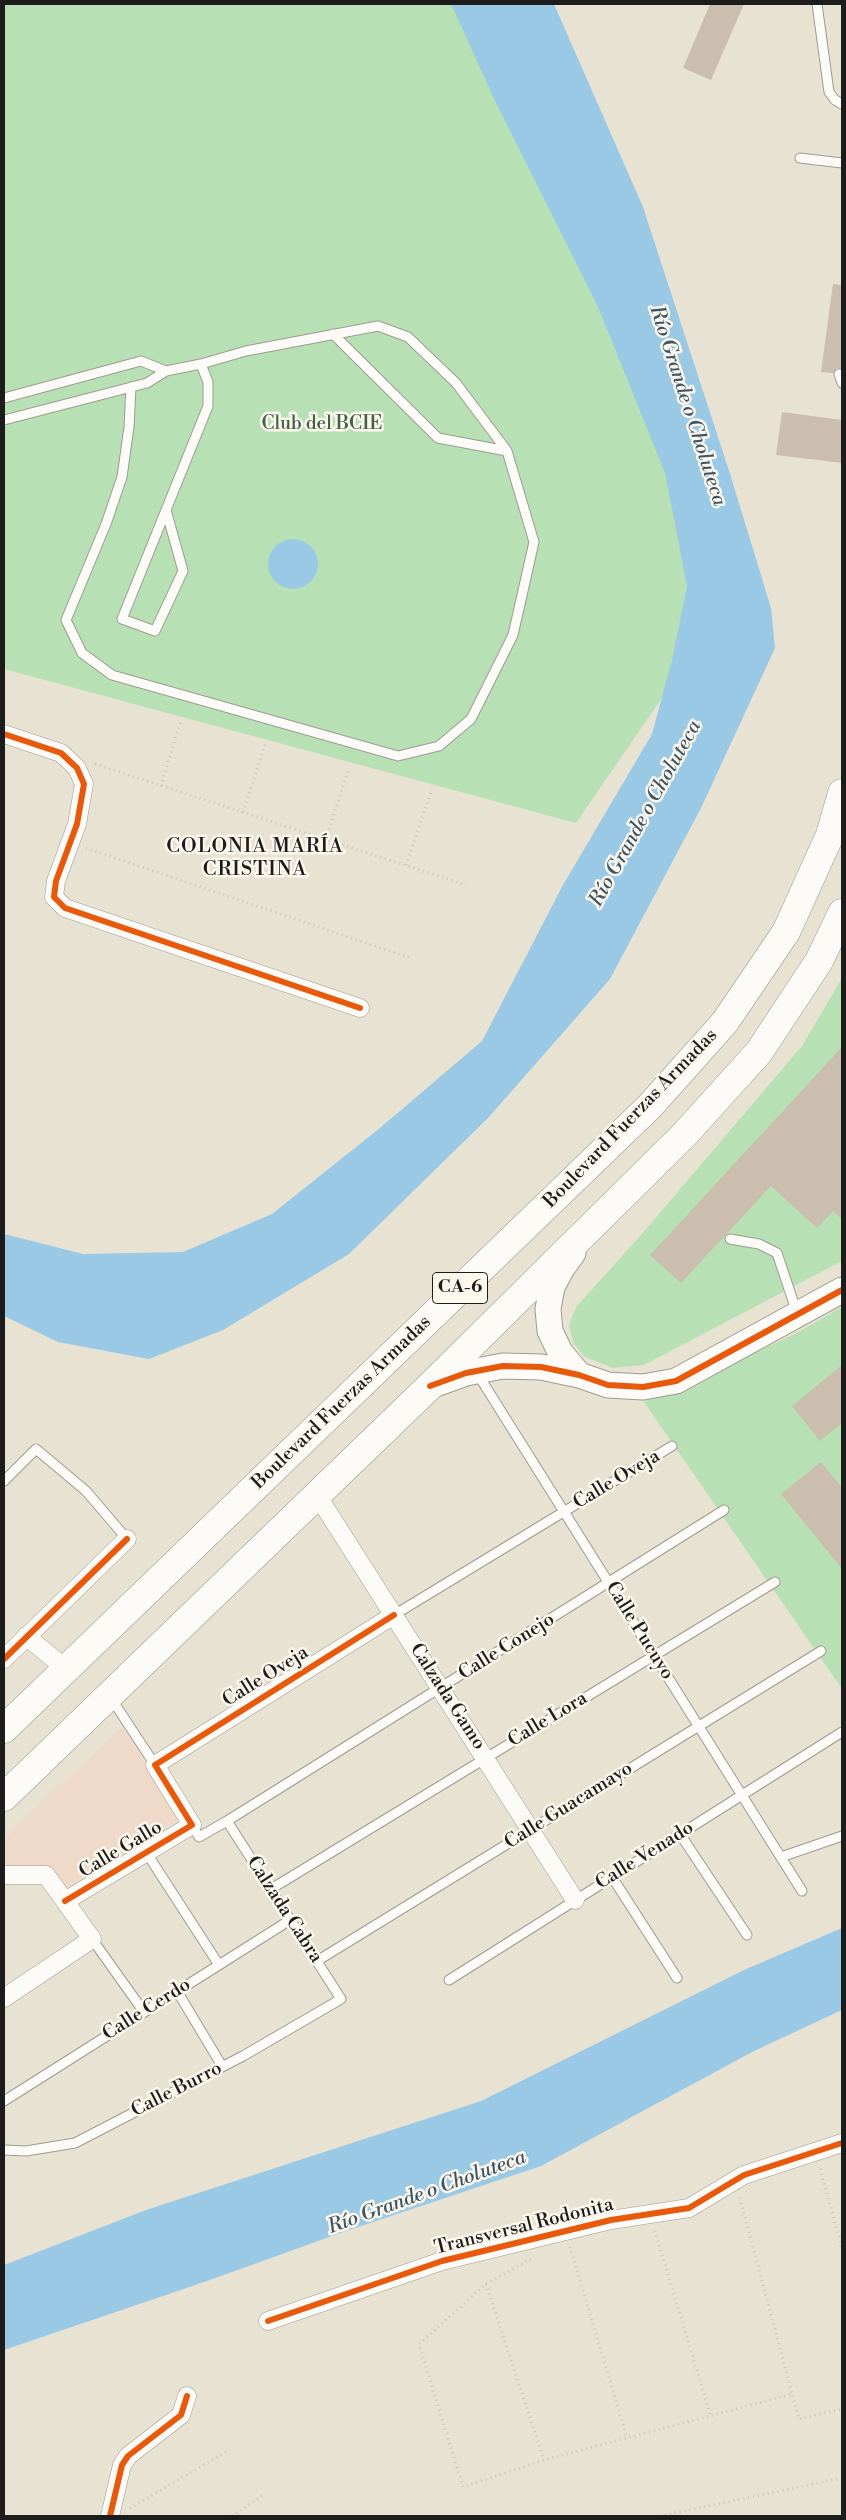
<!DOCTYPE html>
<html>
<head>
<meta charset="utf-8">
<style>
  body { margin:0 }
  #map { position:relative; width:846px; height:2520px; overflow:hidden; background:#e8e2d2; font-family:"Libre Bodoni",serif }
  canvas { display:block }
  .frame { position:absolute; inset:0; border:5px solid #1c1c1c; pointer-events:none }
</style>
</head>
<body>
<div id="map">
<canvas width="846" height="2520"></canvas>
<div class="frame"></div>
</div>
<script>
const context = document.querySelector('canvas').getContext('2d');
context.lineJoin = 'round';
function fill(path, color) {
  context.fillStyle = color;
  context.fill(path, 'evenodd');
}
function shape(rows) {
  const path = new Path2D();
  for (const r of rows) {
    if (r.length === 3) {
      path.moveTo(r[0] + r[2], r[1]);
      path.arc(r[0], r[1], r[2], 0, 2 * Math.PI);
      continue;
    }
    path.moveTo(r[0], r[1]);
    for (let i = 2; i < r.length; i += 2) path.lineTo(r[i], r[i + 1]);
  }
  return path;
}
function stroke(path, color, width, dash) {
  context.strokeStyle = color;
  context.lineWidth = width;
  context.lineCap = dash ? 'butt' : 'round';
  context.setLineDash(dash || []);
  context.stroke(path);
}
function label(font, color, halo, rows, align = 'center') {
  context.font = font + ' "Libre Bodoni",serif';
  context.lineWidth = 5;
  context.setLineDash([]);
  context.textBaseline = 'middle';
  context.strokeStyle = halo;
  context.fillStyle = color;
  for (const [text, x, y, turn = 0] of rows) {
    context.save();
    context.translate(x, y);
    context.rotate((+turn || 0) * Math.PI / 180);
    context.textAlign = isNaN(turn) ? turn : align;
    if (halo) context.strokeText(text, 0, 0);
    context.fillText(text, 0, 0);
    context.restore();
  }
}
fill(shape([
  [122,1727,181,1818,64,1890,49,1867,7,1871,4,1868,4,1838]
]), '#efdac9');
fill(shape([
  [4,4,493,4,685,473,688,660,576,823,4,669],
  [842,978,842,1261,644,1365,613,1368,585,1357,574,1344,569,1326,576,1307,641,1235,802,1046],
  [842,1307,842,1689,644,1402,793,1335]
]), '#b7e0b5');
fill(shape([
  [451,4,554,4,643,207,731,477,771,608,775,648,701,808,610,979,489,1117,349,1254,223,1330,149,1359,58,1342,4,1316,4,1234,83,1254,183,1252,272,1214,380,1128,482,1041,563,885,652,734,672,660,687,586,665,473,598,307,496,103],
  [293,564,25],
  [842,1928,842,2010,754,2051,541,2166,346,2231,207,2281,4,2350,4,2265,146,2210,481,2101,744,1970]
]), '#9ac9e6');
fill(shape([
  [710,4,744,4,711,80,683,68],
  [833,284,842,285,842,369,837,368,833,373,821,372],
  [782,412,842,420,842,463,776,455],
  [842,1047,842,1219,833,1211,817,1228,771,1186,681,1283,650,1255],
  [842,1365,842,1423,820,1441,792,1406],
  [821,1462,842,1488,842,1569,781,1494]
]), '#cbbeae');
const lane = shape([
  [817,4,829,92,835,100,842,104],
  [800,158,842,163],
  [333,334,438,438,507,451],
  [839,374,842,383],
  [4,398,141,361,166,371],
  [4,420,147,383,166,371,201,364,246,351,378,326,408,337,456,383,507,451,534,542,513,635,471,719,439,746,398,756,112,675,82,653,66,620,106,524,122,477,129,427,131,387],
  [166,510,183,571,155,631,122,619,166,510,208,406,208,382,201,364],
  [730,1239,759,1244,777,1253,797,1313],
  [477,1373,802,1891],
  [4,1481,36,1449,86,1491,127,1539],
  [394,1615,672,1446],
  [111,1698,155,1765],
  [192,1825,199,1837,227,1821,724,1510],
  [680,1834,747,1935],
  [146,1852,219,1965],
  [781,1857,842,1836],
  [612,1877,677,1978],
  [271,1889,775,1582],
  [92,1939,144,2012],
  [317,1961,821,1651],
  [449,1980,842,1732],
  [177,1991,222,2066],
  [4,2101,290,1920],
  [4,2150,26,2151,75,2143,243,2056,341,1999,227,1821]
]);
const street = shape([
  [4,734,61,753,77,768,84,784,77,824,56,881,54,897,65,908,360,1008],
  [317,1495,575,1900],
  [26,1636,66,1669],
  [4,1659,127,1539],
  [4,1875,46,1875,92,1939,4,1998],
  [65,1901,192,1825,155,1765,394,1615],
  [268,2321,442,2261,611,2220,689,2208,744,2175,842,2143],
  [110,2516,122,2465,128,2456,181,2415,187,2396]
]);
const secondary = shape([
  [573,1253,562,1268,552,1287,548,1309,550,1331,560,1352,579,1375],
  [430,1386,466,1373,503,1366,541,1367,579,1375,608,1385,643,1387,676,1381,842,1290]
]);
const highway = shape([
  [4,1729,650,1106,725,1022,786,932,830,835,842,793],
  [4,1797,430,1386,685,1134,759,1052,819,961,842,913]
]);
stroke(lane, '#9e9b92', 11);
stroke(street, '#9e9b92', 19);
stroke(secondary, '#9e9b92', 27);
stroke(highway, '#9e9b92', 29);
stroke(shape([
  [95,764,466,885],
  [161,786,181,720],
  [243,812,266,742],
  [326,839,349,768],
  [86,848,410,958],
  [406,865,432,789],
  [820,2169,842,2247],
  [740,2198,792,2394],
  [655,2231,710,2414],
  [570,2247,627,2438],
  [531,2259,486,2284,419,2344,463,2487,544,2460,792,2394,799,2419,842,2409],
  [486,2284,544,2460],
  [130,2508,226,2452],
  [232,2516,265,2494],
  [660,2516,842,2478]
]), '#c6c5c2', 3, [1, 4]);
stroke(lane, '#fcfbf8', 9);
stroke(street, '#fcfbf8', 18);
stroke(secondary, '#fcfbf8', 25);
stroke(highway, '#fcfbf8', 28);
stroke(shape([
  [4,734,61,753,77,768,84,784,77,824,56,881,54,897,65,908,360,1008],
  [430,1386,466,1373,503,1366,541,1367,579,1375,608,1385,643,1387,676,1381,842,1290],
  [4,1659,127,1539],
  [65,1901,192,1825,155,1765,394,1615],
  [268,2321,442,2261,611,2220,689,2208,744,2175,842,2143],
  [110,2516,122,2465,128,2456,181,2415,187,2396]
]), '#e8590c', 6);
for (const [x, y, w] of [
  [460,1288,55]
]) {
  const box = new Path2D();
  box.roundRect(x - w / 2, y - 15.5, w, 31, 4);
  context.fillStyle = '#fbf7ec';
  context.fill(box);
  stroke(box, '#1c1c1c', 1);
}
label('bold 18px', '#1c1c1c', null, [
  ["CA-6",460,1288]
]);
label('19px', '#44604a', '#fbf7ec', [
  ["Club del BCIE",322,424]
]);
label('19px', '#1c1c1c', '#fbf7ec', [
  ["Boulevard Fuerzas Armadas",631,1119,-46],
  ["Boulevard Fuerzas Armadas",342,1403,-44],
  ["Calle Oveja",617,1480,-31],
  ["Calle Pucuyo",639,1631,58],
  ["Calle Conejo",507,1647,-32],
  ["Calle Oveja",266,1677,-32],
  ["Calzada Gamo",447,1697,57],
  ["Calle Lora",548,1720,-31],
  ["Calle Guacamayo",569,1806,-32],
  ["Calle Gallo",121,1850,-31],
  ["Calle Venado",645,1856,-32],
  ["Calzada Cabra",284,1910,57],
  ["Calle Cerdo",147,2010,-32],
  ["Calle Burro",177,2090,-27],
  ["Transversal Rodonita",524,2227,-14]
]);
label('italic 20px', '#3c5566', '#fbf7ec', [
  ["Río Grande o Choluteca",687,406,72],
  ["Río Grande o Choluteca",646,814,-61],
  ["Río Grande o Choluteca",427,2193,-20]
]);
context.letterSpacing = '1px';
label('20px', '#1c1c1c', '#fbf7ec', [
  ["COLONIA MARÍA",255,847],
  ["CRISTINA",255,870]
]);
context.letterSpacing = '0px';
</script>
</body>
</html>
